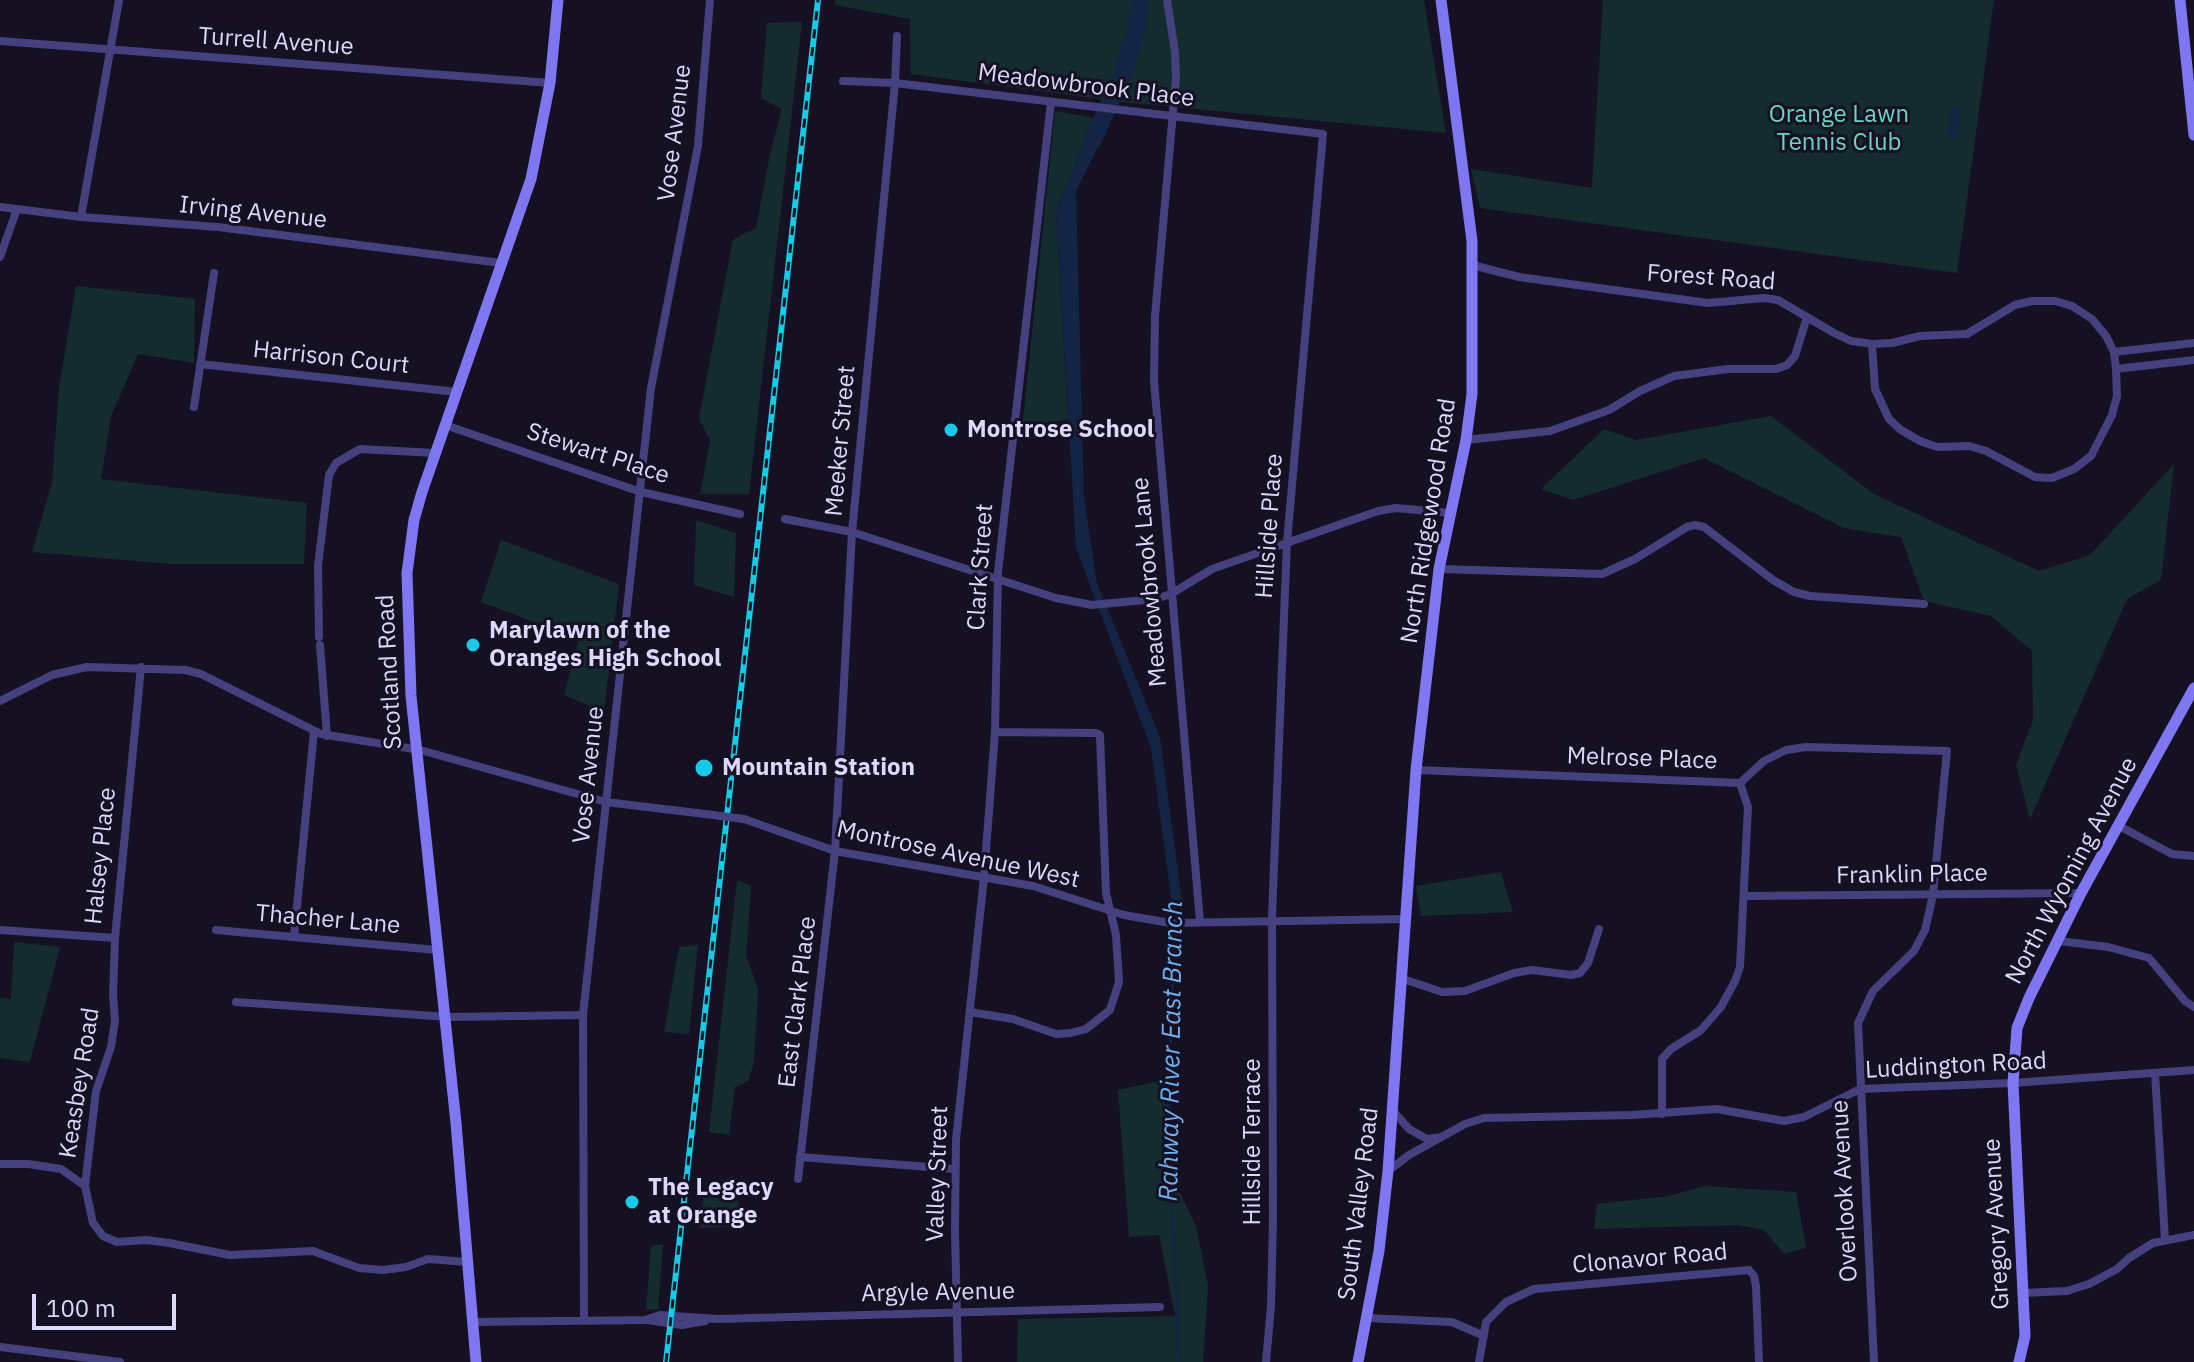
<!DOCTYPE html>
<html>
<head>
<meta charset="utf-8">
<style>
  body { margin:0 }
  #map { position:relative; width:2194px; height:1362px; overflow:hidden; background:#151123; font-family:"IBM Plex Sans",sans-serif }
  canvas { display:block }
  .scale { position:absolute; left:32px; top:1294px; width:144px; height:36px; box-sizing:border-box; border:4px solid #dcd7fb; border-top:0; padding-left:10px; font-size:24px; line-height:28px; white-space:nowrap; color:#dcd7fb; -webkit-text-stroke:6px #151123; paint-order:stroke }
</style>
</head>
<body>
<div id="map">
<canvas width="2194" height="1362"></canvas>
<div class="scale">100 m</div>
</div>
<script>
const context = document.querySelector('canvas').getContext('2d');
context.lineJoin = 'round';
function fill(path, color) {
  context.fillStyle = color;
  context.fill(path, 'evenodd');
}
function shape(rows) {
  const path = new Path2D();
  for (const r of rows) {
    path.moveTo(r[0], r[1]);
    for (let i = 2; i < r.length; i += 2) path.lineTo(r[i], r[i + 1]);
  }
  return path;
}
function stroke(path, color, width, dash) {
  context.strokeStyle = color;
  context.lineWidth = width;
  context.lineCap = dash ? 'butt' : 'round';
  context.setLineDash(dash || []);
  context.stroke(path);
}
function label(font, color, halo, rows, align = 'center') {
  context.font = font + ' "IBM Plex Sans",sans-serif';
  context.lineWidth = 6;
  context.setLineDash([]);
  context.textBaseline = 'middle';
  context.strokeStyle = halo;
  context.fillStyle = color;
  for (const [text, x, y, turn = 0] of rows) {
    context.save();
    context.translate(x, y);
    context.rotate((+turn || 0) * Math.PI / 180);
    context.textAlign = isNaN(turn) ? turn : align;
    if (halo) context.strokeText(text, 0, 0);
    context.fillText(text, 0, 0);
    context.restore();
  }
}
fill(shape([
  [835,0,1424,0,1446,133,1122,102,911,74,910,19,835,5],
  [1603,0,1994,0,1957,273,1480,208,1471,169,1592,188],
  [802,22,749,494,700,494,710,441,699,418,733,239,756,228,770,154,782,109,761,98,767,23],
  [1055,111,1090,117,1094,120,1056,211,1068,419,1022,429],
  [76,286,195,299,194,363,138,354,111,416,101,479,307,503,304,564,171,564,32,552,52,482,59,388],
  [1771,416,1874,494,2039,571,2090,555,2174,464,2161,580,2127,599,2030,819,2016,765,2033,720,2032,651,1991,616,1924,601,1901,537,1844,528,1704,458,1573,500,1541,489,1604,429,1636,440],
  [696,520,736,533,734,597,694,585],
  [501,540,619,584,604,712,564,695,579,639,481,602],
  [1501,872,1513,912,1421,916,1416,886],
  [737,880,751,886,746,956,758,989,754,1063,748,1081,735,1087,729,1135,709,1132],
  [14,942,60,947,30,1062,0,1058,0,998,11,999],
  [698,945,689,1034,664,1032,679,947],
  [1169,1079,1168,1169,1196,1226,1208,1285,1203,1362,1017,1362,1018,1319,1175,1316,1159,1235,1129,1237,1118,1090],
  [1704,1186,1796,1192,1806,1248,1784,1254,1764,1230,1738,1225,1594,1229,1597,1204,1669,1196],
  [705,1189,730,1190,749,1220,742,1226,699,1228],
  [663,1244,658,1310,646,1309,651,1246]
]), '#142c2d');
fill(shape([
  [1951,107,1961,108,1957,139,1947,138],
  [1094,120,1111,121,1076,191,1084,498,1097,583,1160,737,1183,909,1173,912,1151,748,1076,548,1056,211]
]), '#132445');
stroke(shape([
  [1177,910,1171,1006,1168,1169,1175,1254,1179,1362]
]), '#132445', 3);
stroke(shape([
  [1092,141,1122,77,1137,26,1140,0]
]), '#132445', 18);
stroke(shape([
  [1167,0,1175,52,1176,78,1155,316,1154,381,1200,922],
  [0,41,550,83],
  [843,81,895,83,1323,134,1287,542,1272,917,1273,1218,1271,1306,1266,1362],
  [0,207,81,217,218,227,501,263],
  [81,217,119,0],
  [0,257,17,209],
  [1472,265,1519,277,1708,303,1764,298,1778,300,1834,333,1851,341,1872,344,1892,343,1920,336,1967,334,2015,305,2032,301,2055,301,2072,306,2092,319,2106,336,2114,352,2116,369,2117,396,2112,415,2091,456,2074,469,2052,478,2035,477,1986,451,1969,446,1937,447,1920,441,1901,430,1889,419,1875,389,1872,344],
  [2114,352,2194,343],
  [200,364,457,392],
  [2116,369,2194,360],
  [194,407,214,273],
  [445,425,641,492,740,514],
  [1466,440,1550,431,1609,410,1640,391,1674,376,1728,369,1776,369,1787,365,1795,356,1807,317],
  [785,519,852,532,1056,598,1092,605,1155,599,1171,594,1212,569,1378,511,1396,508,1450,513],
  [1439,569,1602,574,1635,559,1687,527,1695,525,1704,527,1773,580,1794,592,1810,596,1924,604],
  [319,637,318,566,329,475,336,463,360,449,435,453],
  [320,645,327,736],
  [141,667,115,938,113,995,115,1021,111,1047,96,1091,85,1186,93,1223,103,1236,117,1242,146,1240,169,1243,230,1255,313,1251,359,1268,383,1270,406,1267,428,1259,467,1262],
  [0,701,52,675,87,667,185,670,201,674,321,734,420,750,606,802,705,814],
  [1416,770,1740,783,1764,761,1786,750,1806,747,1947,751,1933,895,1925,930,1914,951,1873,991,1858,1023,1874,1362],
  [744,819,835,851,1033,886,1124,915,1170,923,1406,919],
  [2119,826,2172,854,2194,856],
  [1744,896,2081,893],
  [0,930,115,938],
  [216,930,437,950],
  [294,937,314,731],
  [2059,941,2108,947,2149,958,2185,1001,2194,1007],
  [1403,979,1442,992,1465,991,1514,973,1532,970,1571,975,1580,973,1588,963,1599,929],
  [236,1002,448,1017,583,1015],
  [970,1012,1013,1019,1056,1034,1071,1033,1086,1029,1110,1010,1119,982,1116,935,1106,893,1100,735,1096,733,995,732],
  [2155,1073,2165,1240],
  [1393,1111,1409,1129,1427,1139,1441,1137],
  [1662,1114,1662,1059,1671,1049,1701,1030,1721,1007,1735,981,1740,967,1748,807,1740,783],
  [800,1157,955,1169],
  [0,1164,28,1164,61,1169,85,1186],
  [1388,1171,1409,1155,1465,1124,1484,1118,1632,1115,1717,1109,1784,1121,1804,1117,1860,1089,2013,1083,2194,1070],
  [798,1179,835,851,852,532,895,83,897,36],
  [2023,1293,2067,1291,2089,1284,2117,1269,2129,1258,2153,1243,2194,1235],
  [1368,1318,1452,1322,1484,1336],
  [647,1320,682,1325,705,1321],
  [584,1321,583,1015,651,388,698,146,710,0],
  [472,1322,645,1320,660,1315,717,1319,1160,1307],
  [0,1347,120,1362],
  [958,1362,955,1231,956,1140,984,877,995,732,998,572,1051,102],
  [1479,1362,1486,1322,1506,1302,1534,1289,1749,1270,1754,1276,1756,1286,1759,1362]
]), '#45407e', 8);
stroke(shape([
  [2180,0,2194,135],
  [476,1362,456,1123,411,696,407,573,414,520,422,492,531,179,550,83,558,0],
  [1358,1362,1379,1251,1388,1171,1416,770,1439,569,1466,440,1472,394,1472,241,1441,0],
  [2019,1362,2025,1336,2013,1083,2017,1028,2029,998,2081,893,2194,688]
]), '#7f77f2', 11);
const rail = shape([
  [666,1362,818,0]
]);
stroke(rail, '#16cae8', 6);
stroke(rail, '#151123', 3, [9]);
stroke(shape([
  [705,814,744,819]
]), '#45407e', 8);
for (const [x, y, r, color] of [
  [951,430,8,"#16cae8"],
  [473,645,8,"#16cae8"],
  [704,768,10,"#16cae8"],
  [632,1202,8,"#16cae8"]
]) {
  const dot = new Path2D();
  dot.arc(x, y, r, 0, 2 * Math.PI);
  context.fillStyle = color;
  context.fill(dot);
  stroke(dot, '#151123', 3);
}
label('24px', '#dcd7fb', '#151123', [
  ["Turrell Avenue",276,42,4],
  ["Meadowbrook Place",1086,86,7],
  ["Vose Avenue",675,133,-83],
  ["Irving Avenue",253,213,6],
  ["Forest Road",1711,278,4],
  ["Harrison Court",331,358,6],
  ["Meeker Street",841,441,-85],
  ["Stewart Place",598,454,18],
  ["North Ridgewood Road",1429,521,-81],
  ["Hillside Place",1270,526,-86],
  ["Clark Street",981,567,-86],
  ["Meadowbrook Lane",1150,582,-95],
  ["Scotland Road",390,672,-93],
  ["Melrose Place",1642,759,2],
  ["Vose Avenue",589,775,-84],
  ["Montrose Avenue West",958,855,12],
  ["Halsey Place",101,856,-84],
  ["North Wyoming Avenue",2072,871,-62],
  ["Franklin Place",1912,875,-1],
  ["Thacher Lane",328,920,5],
  ["East Clark Place",798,1002,-83],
  ["Luddington Road",1956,1066,-3],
  ["Keasbey Road",80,1083,-81],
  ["Hillside Terrace",1253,1142,-90],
  ["Valley Street",938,1174,-88],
  ["Overlook Avenue",1845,1191,-93],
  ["South Valley Road",1359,1204,-83],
  ["Gregory Avenue",1997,1224,-93],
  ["Clonavor Road",1650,1259,-5],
  ["Argyle Avenue",938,1293,-1]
]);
label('24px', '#69d5bf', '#151123', [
  ["Orange Lawn",1839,115],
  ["Tennis Club",1839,143]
]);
label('bold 24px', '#dcd7fb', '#151123', [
  ["Montrose School",967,430],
  ["Marylawn of the",489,631],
  ["Oranges High School",489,659],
  ["Mountain Station",722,768],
  ["The Legacy",648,1188],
  ["at Orange",648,1216]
], 'left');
label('italic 26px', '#6faff1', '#151123', [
  ["Rahway River East Branch",1172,1051,-89]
]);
</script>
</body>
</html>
